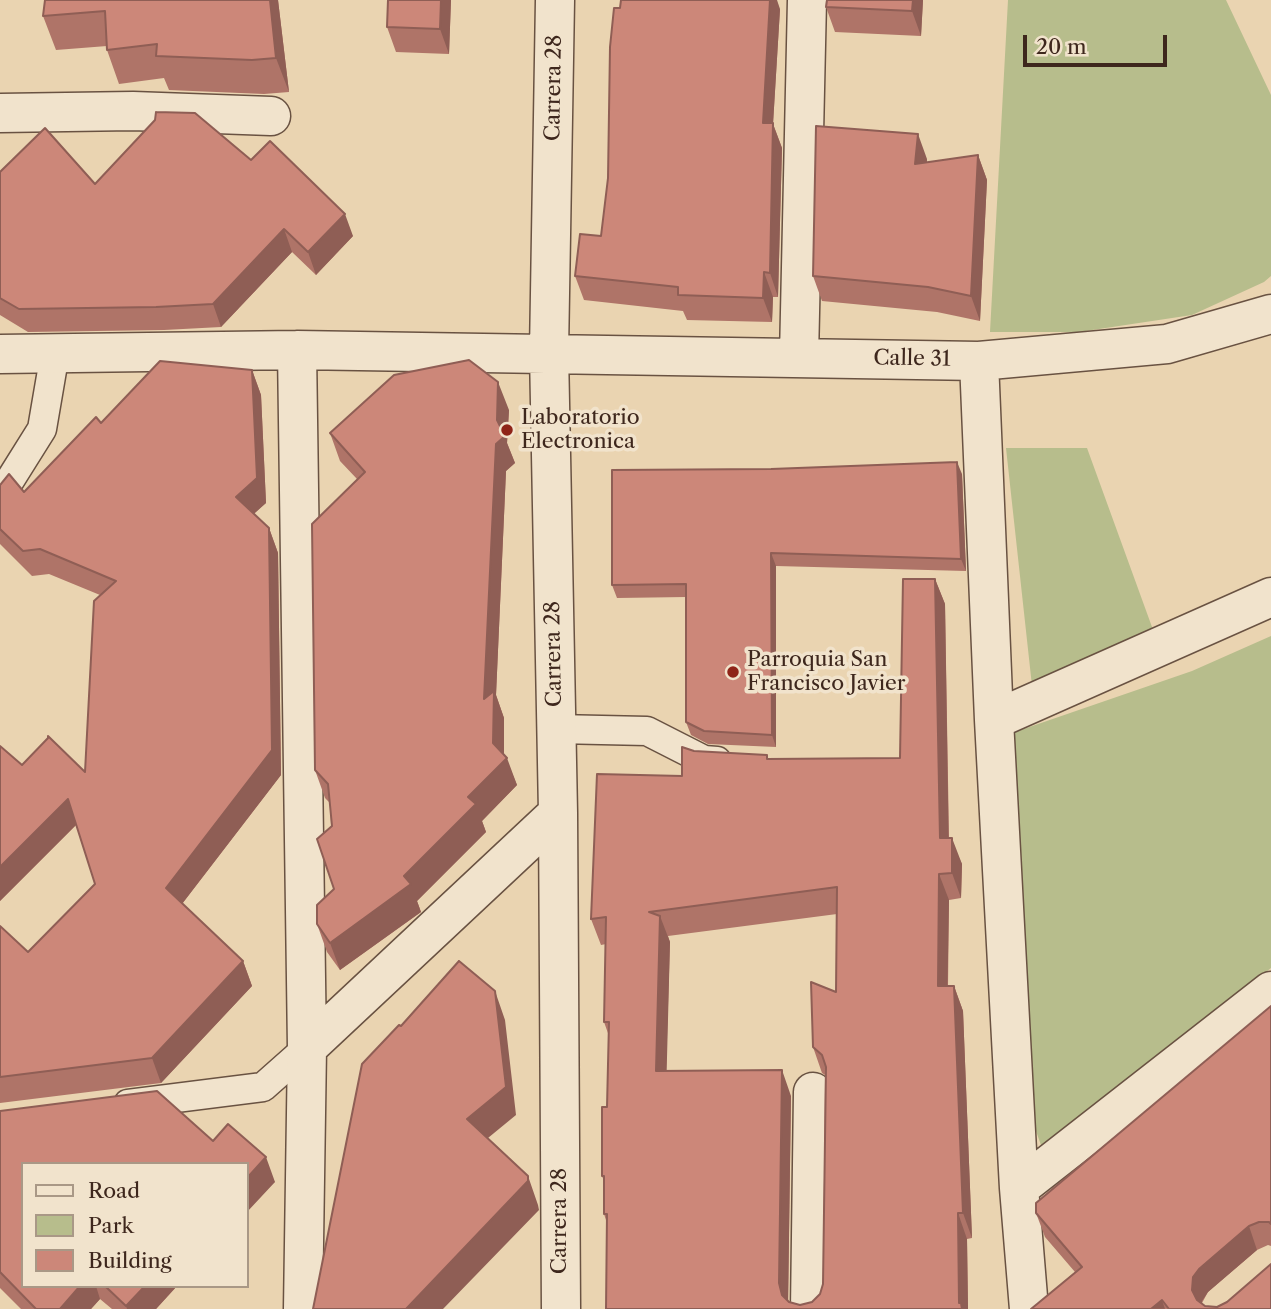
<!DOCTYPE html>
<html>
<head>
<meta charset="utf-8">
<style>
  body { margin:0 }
  #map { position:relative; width:1271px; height:1309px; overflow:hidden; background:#ead4b1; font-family:"Libre Caslon Text",serif }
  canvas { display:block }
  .legend { position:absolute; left:21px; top:1162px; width:228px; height:126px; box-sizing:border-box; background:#f1e3cc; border:2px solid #a99886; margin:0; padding:9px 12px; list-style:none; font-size:21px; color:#3e271d }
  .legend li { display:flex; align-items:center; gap:14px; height:35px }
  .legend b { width:35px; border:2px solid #a99886 }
  .scale { position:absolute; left:1023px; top:35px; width:144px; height:32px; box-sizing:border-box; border:4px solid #3e271d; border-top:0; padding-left:9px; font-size:21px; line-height:24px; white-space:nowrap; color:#3e271d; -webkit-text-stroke:5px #f1e3cc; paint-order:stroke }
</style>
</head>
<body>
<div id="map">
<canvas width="1271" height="1309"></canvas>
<ul class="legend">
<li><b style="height:9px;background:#f1e3cc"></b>Road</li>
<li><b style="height:19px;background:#b7bd8c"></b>Park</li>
<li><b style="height:19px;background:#cc8779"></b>Building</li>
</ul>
<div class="scale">20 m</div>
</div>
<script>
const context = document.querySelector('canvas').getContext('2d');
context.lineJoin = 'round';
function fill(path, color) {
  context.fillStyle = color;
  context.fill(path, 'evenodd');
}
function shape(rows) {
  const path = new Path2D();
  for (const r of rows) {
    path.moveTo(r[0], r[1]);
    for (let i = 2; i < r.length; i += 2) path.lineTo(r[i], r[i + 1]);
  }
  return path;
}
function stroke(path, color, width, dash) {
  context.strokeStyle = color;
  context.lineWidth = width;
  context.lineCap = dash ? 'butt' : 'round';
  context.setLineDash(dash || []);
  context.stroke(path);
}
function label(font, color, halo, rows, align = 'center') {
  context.font = font + ' "Libre Caslon Text",serif';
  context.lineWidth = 7;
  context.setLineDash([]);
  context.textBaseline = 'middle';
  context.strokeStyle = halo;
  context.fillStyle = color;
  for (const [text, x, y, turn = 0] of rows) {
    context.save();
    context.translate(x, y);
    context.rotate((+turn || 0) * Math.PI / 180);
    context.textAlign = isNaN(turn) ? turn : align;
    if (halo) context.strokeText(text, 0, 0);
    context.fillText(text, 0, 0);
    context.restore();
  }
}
fill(shape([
  [1008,0,1226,0,1271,95,1271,276,1264,282,1192,315,1079,332,990,332],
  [1006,448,1087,448,1156,638,1033,695],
  [1271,636,1271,968,1042,1148,1030,1114,1012,733,1192,671]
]), '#b7bd8c');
const service = shape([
  [0,496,42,429,55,353],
  [556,729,647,731,704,760,717,761],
  [128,1104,263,1087,307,1048]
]);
const minor = shape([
  [555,0,549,352,558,813,561,1309],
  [0,113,133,111,271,116],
  [297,350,307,1048,303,1309],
  [0,354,297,350,979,361,1167,344,1271,314],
  [799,357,807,0],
  [979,361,994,720,1019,1188,1029,1309],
  [994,720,1271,597],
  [307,1048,558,813],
  [1019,1188,1271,991],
  [810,1309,813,1092]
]);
stroke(service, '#695242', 31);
stroke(minor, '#695242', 41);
stroke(service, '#f1e3cc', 28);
stroke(minor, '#f1e3cc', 38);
fill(shape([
  [45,0,278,0,289,92,264,94,169,90,164,78,119,84,107,50,107,46,56,50,43,16],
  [451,0,449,54,396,52,387,27],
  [923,0,921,36,835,32,826,7],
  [780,9,773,124,782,148,778,297,773,297,772,322,687,320,683,311,584,300,575,276,601,236,608,178],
  [978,155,987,180,980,321,937,312,822,301,813,276,927,159,927,162],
  [251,160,353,236,316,275,292,252,221,327,164,330,28,332,0,315,0,172,95,184],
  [252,370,261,395,266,503,253,514,269,528,278,553,281,775,182,904,243,961,252,986,161,1083,0,1103,0,926,28,952,95,884,76,825,0,901,0,746,22,765,85,772,100,595,49,574,32,576,0,544,0,485,24,492,101,423],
  [509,410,507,443,515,463,506,471,496,695,504,718,504,754,517,785,482,821,486,832,417,901,421,912,340,970,327,952,317,924,334,889,330,803,325,798,315,770,357,479,340,461,330,433],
  [962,474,966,571,776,566,776,747,708,744,691,735,686,722,686,597,617,598,612,585],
  [935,579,945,604,949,838,962,864,961,898,949,900,948,986,954,986,963,1011,972,1238,967,1239,968,1309,606,1309,607,1223,604,1214,604,1181,602,1176,607,1107,609,1036,604,1022,606,944,601,945,591,919,682,776,694,751,769,759,900,758],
  [837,914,836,992,813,1047,822,1073,825,1075,823,1284,820,1294,812,1302,800,1305,788,1301,791,1096,666,1071,670,942,668,936],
  [1271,1006,1271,1246,1268,1245,1257,1250,1208,1292,1202,1303,1205,1306,1217,1307,1271,1309,1031,1309,1075,1272,1045,1237,1036,1213],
  [0,1111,213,1141,275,1182,23,1286,177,1286,156,1309,112,1309,100,1299,91,1309,21,1309,0,1288]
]), '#af7468');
fill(shape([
  [270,0,278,0,289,92,276,58],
  [441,0,451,0,449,54,440,29],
  [770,0,777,0,780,9,773,124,782,148,778,297,770,273,763,123],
  [913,0,923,0,921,36,912,11],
  [918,134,927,159,924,189,915,164],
  [978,155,987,180,980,321,971,296],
  [345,214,353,236,316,275,308,252],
  [284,229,292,252,221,327,213,304],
  [764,272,773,297,772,322,763,298],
  [252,370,261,395,266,503,245,522,236,497],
  [498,382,509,410,507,443,515,463,506,471,496,695,504,718,504,761,507,758,517,785,482,821,486,832,417,901,421,912,340,970,330,943,404,876,468,797,493,743,484,699],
  [957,462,962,474,966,571,961,559],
  [269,528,278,553,281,775,175,913,166,888],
  [771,553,776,566,776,747,772,735],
  [935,579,945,604,949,864,940,838],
  [68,799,77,824,0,901,0,867],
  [952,838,962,864,961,898,952,873],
  [939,874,949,900,947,1012,938,986],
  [660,916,670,942,666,1096,656,1071],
  [243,961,252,986,161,1083,152,1058],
  [954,986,963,1011,972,1238,963,1213],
  [495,991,505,1020,516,1115,477,1147,467,1119],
  [782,1070,791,1096,788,1309,782,1295,779,1283],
  [266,1157,275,1182,247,1212,247,1178],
  [528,1176,538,1205,539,1210,443,1309,406,1309],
  [958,1213,967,1239,968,1309,961,1309,959,1303],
  [1249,1226,1257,1250,1208,1292,1202,1301,1201,1309,1192,1290,1193,1277,1199,1269],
  [80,1286,96,1286,100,1299,91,1309,60,1309],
  [145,1286,177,1286,156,1309,127,1309,126,1306],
  [1162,1300,1165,1309,1151,1309]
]), '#8f5e55');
const building = shape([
  [45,0,270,0,276,58,252,60,156,56,157,44,107,50,105,11,43,16,45,0],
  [388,0,441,0,440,29,387,27,388,0],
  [621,0,770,0,763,123,773,123,770,273,764,272,763,298,678,295,678,287,575,276,580,234,601,236,608,178,610,47,614,8,620,8,621,0],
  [827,0,913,0,912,11,826,7,827,0],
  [156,112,195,113,251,160,270,141,345,214,308,252,284,229,213,304,156,307,19,309,0,298,0,172,45,128,95,184,155,120,156,112],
  [816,126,918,134,915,164,978,155,971,296,928,287,813,276,816,126],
  [469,360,498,382,497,420,505,436,496,444,484,699,494,691,493,743,507,758,468,797,476,804,404,876,411,884,330,943,317,924,317,905,334,889,317,839,332,826,328,784,315,770,312,524,365,472,330,433,394,375,469,360],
  [160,361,252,370,257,478,236,497,269,528,272,750,166,888,243,961,152,1058,0,1077,0,926,28,952,95,884,68,799,0,867,0,746,22,765,48,738,48,736,85,772,94,601,116,581,40,549,23,551,0,529,0,485,9,474,24,492,96,417,101,423,160,361],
  [957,462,961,559,771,553,772,735,704,731,686,722,686,584,612,585,612,470,771,469,957,462],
  [903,579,935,579,940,838,952,838,952,873,939,874,938,986,954,986,963,1213,958,1213,959,1303,961,1303,962,1309,606,1309,607,1214,604,1214,604,1176,602,1176,602,1107,607,1107,609,1022,604,1022,606,917,591,919,597,774,682,776,682,747,694,751,767,755,767,759,900,758,903,579],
  [837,887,836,992,811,982,813,1047,822,1055,826,1067,823,1284,820,1294,812,1302,800,1305,789,1302,782,1295,779,1283,782,1070,656,1071,660,916,649,912,837,887],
  [459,961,495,991,506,1087,467,1119,528,1176,528,1181,406,1309,313,1309,362,1064,399,1025,401,1026,459,961],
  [1271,1006,1271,1224,1269,1222,1259,1222,1249,1226,1199,1269,1193,1277,1192,1290,1197,1300,1205,1306,1217,1307,1227,1302,1271,1264,1271,1309,1169,1309,1162,1300,1151,1309,1031,1309,1082,1267,1036,1213,1036,1203,1271,1006],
  [157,1091,213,1141,228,1124,266,1157,247,1178,247,1164,23,1164,23,1286,80,1286,60,1309,36,1309,0,1272,0,1111,157,1091],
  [105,1286,145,1286,126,1306,105,1286]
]);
fill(building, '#cc8779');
stroke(building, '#8f5e55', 2);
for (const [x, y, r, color] of [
  [507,430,7,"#8f2418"],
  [733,672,7,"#8f2418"]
]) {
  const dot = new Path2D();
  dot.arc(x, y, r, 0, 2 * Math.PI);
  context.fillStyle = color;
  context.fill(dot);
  stroke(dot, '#f1e3cc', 2.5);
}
label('21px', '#3e271d', '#f1e3cc', [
  ["Carrera 28",554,88,-89],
  ["Calle 31",912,359,1],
  ["Carrera 28",554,654,-91],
  ["Carrera 28",560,1221,-90]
]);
label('21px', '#3e271d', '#f1e3cc', [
  ["Laboratorio",521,418],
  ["Electronica",521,442],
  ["Parroquia San",747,660],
  ["Francisco Javier",747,684]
], 'left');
</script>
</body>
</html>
